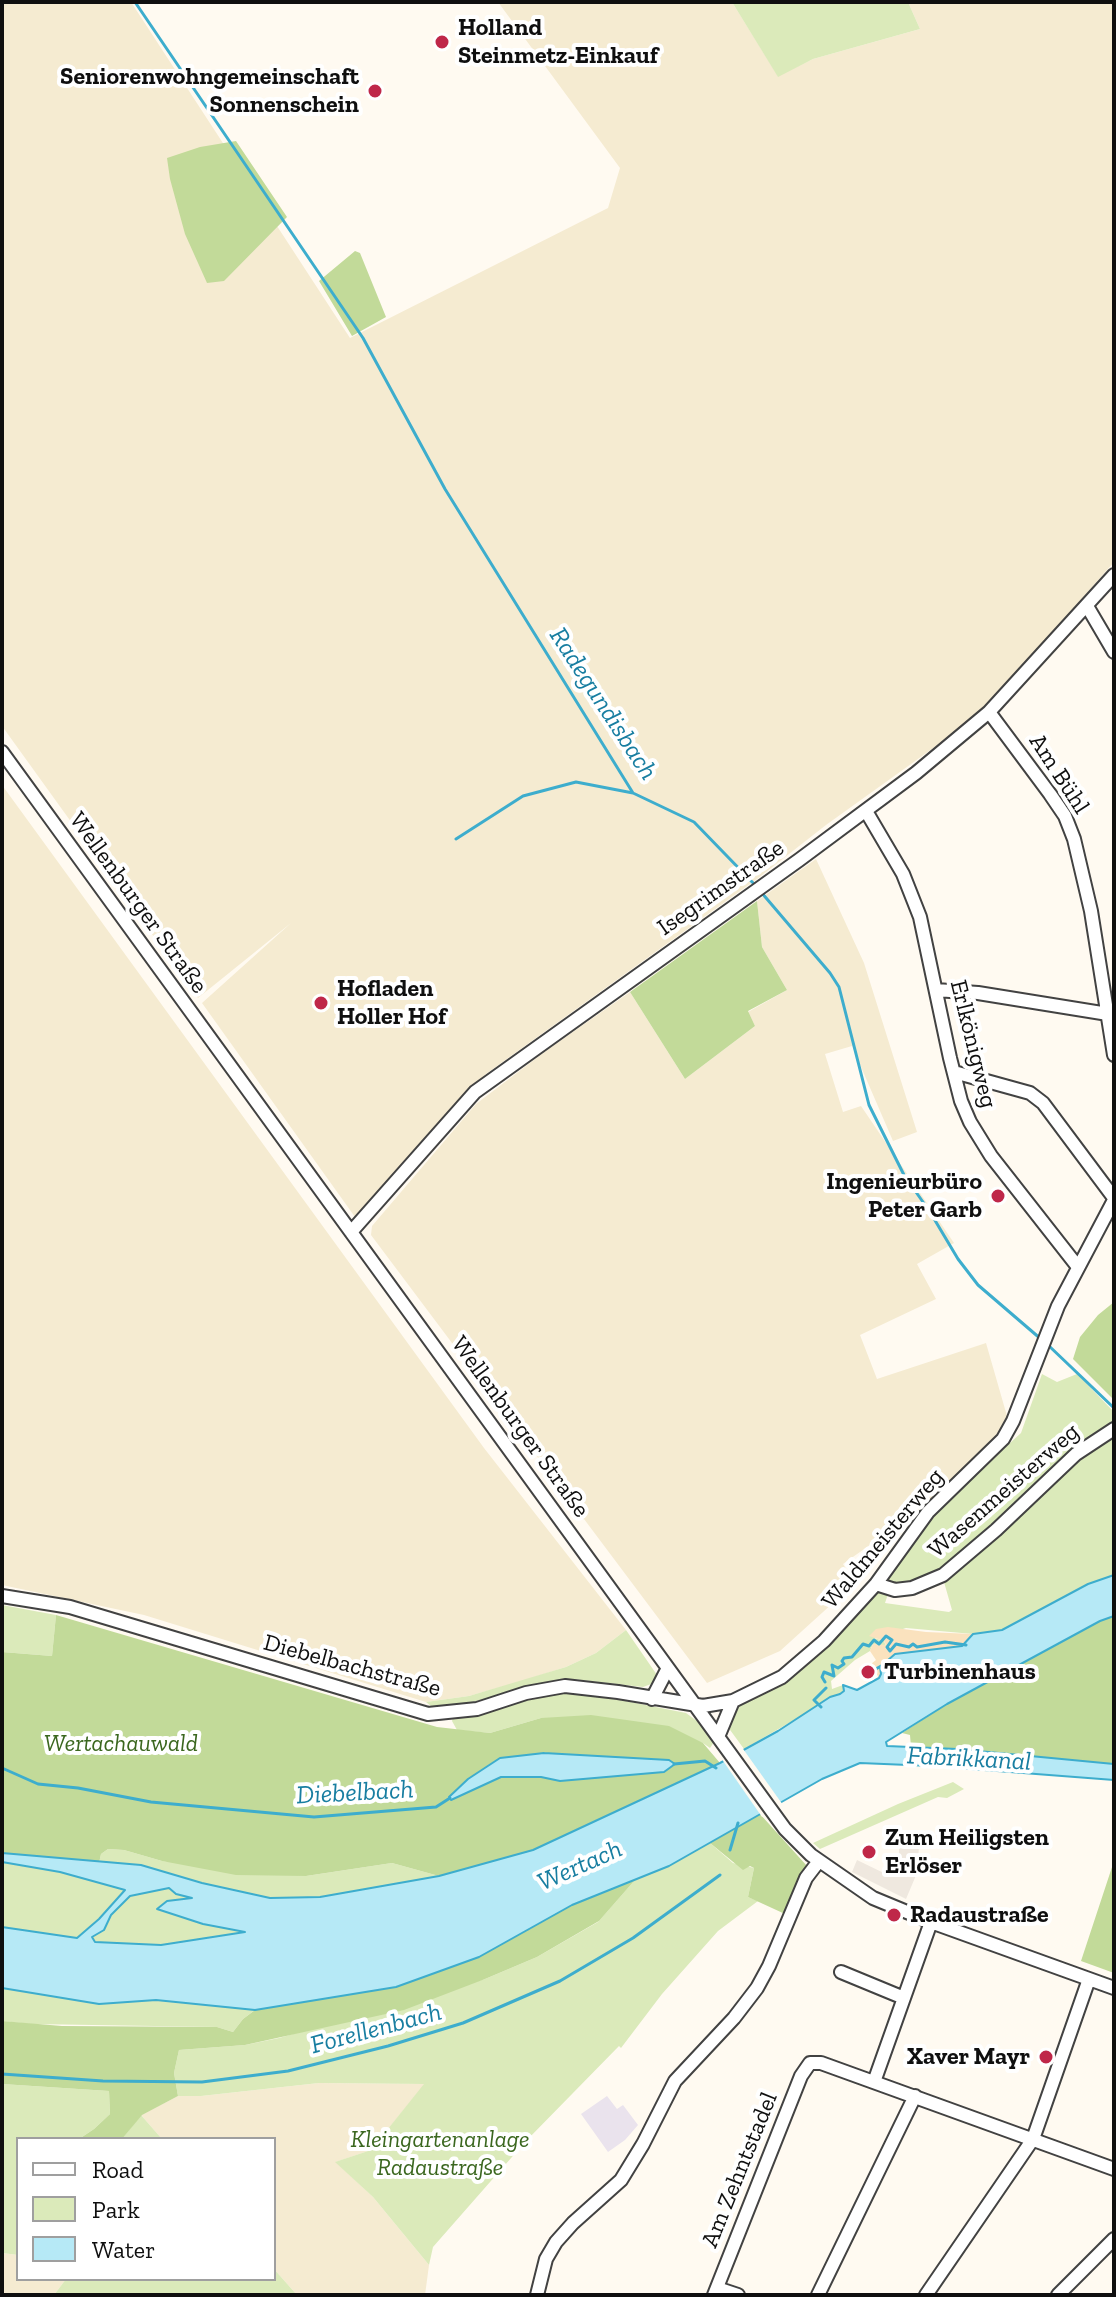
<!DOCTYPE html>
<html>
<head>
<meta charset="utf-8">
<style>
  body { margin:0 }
  #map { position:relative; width:1116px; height:2297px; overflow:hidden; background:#fffaf1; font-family:"Zilla Slab",serif }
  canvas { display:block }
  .frame { position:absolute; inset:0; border:4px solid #0f0f0f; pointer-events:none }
  .legend { position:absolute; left:16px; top:2137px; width:260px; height:144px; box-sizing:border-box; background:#fff; border:2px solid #9f9f9f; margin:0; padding:10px 14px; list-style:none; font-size:24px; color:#0f0f0f }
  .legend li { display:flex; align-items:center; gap:16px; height:40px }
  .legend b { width:40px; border:2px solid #9f9f9f }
</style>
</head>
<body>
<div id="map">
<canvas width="1116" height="2297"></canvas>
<div class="frame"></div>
<ul class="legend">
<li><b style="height:10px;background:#fff"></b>Road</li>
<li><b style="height:22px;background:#dbeaba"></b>Park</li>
<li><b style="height:22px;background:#b6e9f6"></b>Water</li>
</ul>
</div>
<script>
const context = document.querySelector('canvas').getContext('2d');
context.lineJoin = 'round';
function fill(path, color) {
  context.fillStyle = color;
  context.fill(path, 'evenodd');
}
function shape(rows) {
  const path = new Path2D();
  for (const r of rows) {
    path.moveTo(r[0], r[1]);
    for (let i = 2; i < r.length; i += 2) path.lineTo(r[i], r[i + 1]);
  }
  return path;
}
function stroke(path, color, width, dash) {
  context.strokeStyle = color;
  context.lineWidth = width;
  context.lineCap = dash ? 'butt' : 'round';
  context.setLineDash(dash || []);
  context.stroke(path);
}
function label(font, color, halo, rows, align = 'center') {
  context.font = font + ' "Zilla Slab",serif';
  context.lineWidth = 8;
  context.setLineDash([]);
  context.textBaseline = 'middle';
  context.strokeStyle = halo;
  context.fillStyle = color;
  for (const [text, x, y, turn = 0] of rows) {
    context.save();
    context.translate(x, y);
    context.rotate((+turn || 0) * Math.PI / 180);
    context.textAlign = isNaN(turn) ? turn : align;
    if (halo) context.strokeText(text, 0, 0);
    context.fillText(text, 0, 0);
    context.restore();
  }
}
fill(shape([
  [607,2096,617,2109,623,2105,638,2125,625,2140,608,2152,581,2114]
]), '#eae3ed');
fill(shape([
  [2,2,131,2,350,338,608,208,620,168,498,2,732,2,778,76,813,59,920,29,908,2,1114,2,1114,562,982,713,826,825,757,879,486,1074,355,1217,202,1003,291,923,198,998,2,726],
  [2,785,484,1448,626,1630,596,1653,566,1667,522,1681,469,1696,426,1702,144,1615,2,1585],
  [816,859,864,963,917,1132,893,1141,852,1046,825,1054,843,1112,861,1106,954,1243,917,1264,936,1299,860,1335,877,1379,986,1343,1007,1416,993,1442,932,1501,843,1564,855,1583,780,1651,707,1683,371,1235,372,1226,476,1104,547,1050,630,992,685,1079,755,1026,748,1012,787,990,762,947,757,901],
  [319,2083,425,2084,371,2150,336,2162,373,2197,429,2265,425,2295,297,2295,274,2269,274,2139,162,2139,141,2115,178,2096,201,2096],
  [2,2253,18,2255,18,2279,66,2279,54,2295,2,2295]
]), '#f5ebd1');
fill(shape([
  [732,2,908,2,920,29,813,59,778,77],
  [1042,1374,1057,1382,1077,1374,1114,1412,1114,1575,1088,1584,1002,1630,973,1634,906,1628,874,1638,884,1641,886,1646,873,1644,870,1651,855,1660,831,1681,832,1689,843,1685,844,1691,744,1749,725,1723,734,1706,785,1680,878,1590,888,1594,885,1603,949,1612,952,1610,942,1575,903,1587,883,1579,930,1516,1021,1433],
  [2,1605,56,1615,52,1656,2,1652],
  [626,1630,657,1675,654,1683,643,1687,572,1679,450,1707,432,1707,426,1702,469,1696,566,1667,596,1653],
  [580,1692,686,1713,697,1721,714,1742,710,1748,703,1743,541,1718,490,1733,457,1730,452,1721,453,1718,479,1713,529,1697],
  [953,1782,964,1789,947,1798,938,1797,820,1849,813,1843,898,1804],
  [710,1843,733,1863,754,1868,748,1897,758,1901,718,1931,662,1994,621,2048,619,2046,526,2141,433,2247,429,2265,373,2197,335,2162,371,2150,424,2084,319,2083,201,2096,178,2096,174,2073,179,2050,245,2045,279,2038,485,1979,537,1957,598,1922,635,1880,669,1866],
  [108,1849,124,1850,162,1861,306,1876,392,1863,439,1876,320,1897,270,1898,202,1883,141,1865,99,1863,101,1854],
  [2,1862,60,1872,126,1890,99,1919,77,1938,2,1927],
  [169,1888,177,1894,195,1898,203,1924,249,1932,161,1945,95,1942,91,1937,104,1930,111,1915,130,1896],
  [2,1988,99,2004,156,2000,255,2010,243,2019,233,2032,217,2027,31,2024,2,2021],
  [2,2084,109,2091,110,2114,94,2129,79,2139,18,2139,18,2255,2,2253],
  [141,2115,162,2139,122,2139],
  [274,2269,297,2295,54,2295,66,2279,274,2279]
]), '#dbeaba');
fill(shape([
  [236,141,287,217,224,281,207,283,185,234,170,179,167,158,200,147],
  [355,251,360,253,386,317,352,336,319,281],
  [757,901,762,947,787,990,748,1011,755,1026,685,1079,630,992],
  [1114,1302,1114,1400,1073,1359,1080,1337,1098,1315],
  [56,1615,437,1727,490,1733,541,1718,591,1715,669,1726,703,1743,720,1763,533,1850,439,1876,392,1863,306,1876,236,1875,162,1861,124,1850,108,1849,101,1854,99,1863,2,1853,2,1652,52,1656],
  [544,1753,560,1781,541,1777,501,1777,452,1799],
  [1114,1616,1114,1764,957,1749,911,1747,910,1735,902,1733,947,1704,1100,1621],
  [760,1814,807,1866,785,1914,748,1897,754,1868,750,1866,743,1870,710,1843],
  [1114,1861,1114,1973,1081,1961],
  [635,1880,599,1921,537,1957,485,1979,404,2010,245,2045,179,2050,174,2073,178,2096,142,2115,122,2139,79,2139,94,2129,110,2114,109,2091,2,2084,2,2021,62,2026,217,2027,233,2032,243,2019,255,2010,396,1987,479,1957,572,1905]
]), '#c2da99');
fill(shape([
  [888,1627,926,1632,973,1634,962,1646,895,1654,879,1678,871,1664,876,1660,870,1651,873,1644,886,1645,884,1641,869,1636,876,1629]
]), '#fae2be');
fill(shape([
  [919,1846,917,1873,906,1899,852,1872,857,1860,892,1877,899,1858,899,1848]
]), '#efe8df');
const water = shape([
  [1114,1575,1114,1616,1100,1621,947,1704,886,1742,887,1746,957,1749,1114,1764,1114,1780,932,1766,860,1763,822,1779,669,1866,572,1905,479,1957,396,1987,255,2010,156,2000,99,2004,2,1988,2,1927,77,1938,99,1919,125,1890,60,1872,2,1862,2,1853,141,1865,202,1883,270,1898,320,1897,439,1876,533,1850,720,1763,778,1731,830,1697,840,1694,844,1691,843,1685,857,1690,879,1678,881,1674,880,1667,895,1654,962,1646,973,1634,1002,1630,1088,1584,1114,1575],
  [169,1888,176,1894,192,1898,167,1901,157,1909,203,1924,245,1932,161,1945,95,1942,92,1937,104,1930,111,1915,130,1896,169,1888],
  [544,1753,669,1760,675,1764,664,1772,560,1781,541,1777,501,1777,451,1800,449,1797,468,1779,500,1758,544,1753]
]);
fill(water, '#b6e9f6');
stroke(water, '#3dadcd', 2);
fill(shape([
  [741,1746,783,1805,762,1817,721,1758]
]), '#fffaf1');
stroke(shape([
  [135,2,363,338,445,489,633,793,694,822,756,886],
  [456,839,523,796,576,782,633,793],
  [761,892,830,973,839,987,869,1105,904,1175,930,1212,958,1259,978,1285,1042,1340],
  [1048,1345,1114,1408],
  [872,1671,883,1665],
  [825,1682,822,1677,824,1672,834,1676,832,1665,838,1668,844,1664,842,1661,844,1658,852,1657,863,1644,869,1646,874,1640,879,1644,886,1636,892,1640,887,1647,890,1651,896,1644,909,1647,913,1644,917,1647,945,1642,966,1645],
  [821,1707,814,1700,826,1688],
  [674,1764,705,1761,716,1768],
  [2,1768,38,1784,78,1788,151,1802,314,1817,436,1807,450,1798],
  [730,1850,738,1823],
  [2,2074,103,2081,202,2082,288,2071,388,2046,463,2023,560,1981,633,1938,720,1875]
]), '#3dadcd', 3);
const minor = shape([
  [1087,606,1114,652],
  [989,712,1050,794,1065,816,1074,839,1091,911,1114,1055],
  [2,752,785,1829,811,1855,873,1898,931,1922,1114,1988],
  [866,811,903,874,920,917,950,1058,961,1101,970,1122,991,1156,1078,1267],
  [936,990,978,993,1108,1014],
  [954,1072,1030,1093,1043,1103,1114,1198],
  [351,1232,475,1092,799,860,916,773,989,712,1114,575],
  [876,1584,895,1590,912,1588,943,1575,996,1530,1076,1454,1114,1429],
  [2,1596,70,1607,428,1714,477,1709,526,1693,565,1686,618,1692,703,1706,733,1701,782,1677,824,1641,876,1584,928,1512,1003,1439,1013,1421,1058,1306,1114,1200],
  [652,1699,668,1668],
  [718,1737,733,1701],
  [841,1972,904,1998],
  [874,2082,931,1922],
  [717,2288,738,2295],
  [537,2295,546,2259,556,2242,573,2223,621,2180,643,2144,675,2081,734,2018,757,1988,769,1966,806,1878,819,1861],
  [714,2295,801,2076,810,2063,821,2063,1114,2169],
  [818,2295,915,2096],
  [926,2295,1033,2139,1089,1979],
  [1058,2295,1114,2239]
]);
stroke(minor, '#424242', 16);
stroke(minor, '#fff', 12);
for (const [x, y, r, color] of [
  [442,42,8,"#bf2749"],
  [375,91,8,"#bf2749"],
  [321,1003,8,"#bf2749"],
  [998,1196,8,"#bf2749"],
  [868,1672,8,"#bf2749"],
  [869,1852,8,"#bf2749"],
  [894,1915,8,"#bf2749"],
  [1046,2057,8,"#bf2749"]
]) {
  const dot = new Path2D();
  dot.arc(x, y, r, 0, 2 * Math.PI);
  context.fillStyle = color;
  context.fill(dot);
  stroke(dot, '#fff', 3);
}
label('bold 24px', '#0f0f0f', '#fff', [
  ["Holland",458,28],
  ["Steinmetz-Einkauf",458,56],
  ["Seniorenwohngemeinschaft",359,77,"right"],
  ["Sonnenschein",359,105,"right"],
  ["Hofladen",337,989],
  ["Holler Hof",337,1017],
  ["Ingenieurbüro",982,1182,"right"],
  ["Peter Garb",982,1210,"right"],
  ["Turbinenhaus",884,1672],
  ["Zum Heiligsten",885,1838],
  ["Erlöser",885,1866],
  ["Radaustraße",910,1915],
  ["Xaver Mayr",1030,2057,"right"]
], 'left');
label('24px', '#0f0f0f', '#fff', [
  ["Am Bühl",1059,774,57],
  ["Isegrimstraße",721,888,-35],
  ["Wellenburger Straße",138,903,54],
  ["Erlkönigweg",973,1044,76],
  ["Wellenburger Straße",520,1427,54],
  ["Wasenmeisterweg",1004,1491,-41],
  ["Waldmeisterweg",883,1539,-50],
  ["Diebelbachstraße",352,1666,15],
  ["Am Zehntstadel",740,2170,-68]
]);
label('italic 24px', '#3b671f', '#fff', [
  ["Wertachauwald",121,1744],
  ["Kleingartenanlage",440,2140],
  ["Radaustraße",440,2168]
]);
label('italic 26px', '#187ea1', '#fff', [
  ["Radegundisbach",603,704,57],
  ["Fabrikkanal",969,1759,3],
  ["Diebelbach",355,1793,-3],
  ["Wertach",580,1866,-24],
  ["Forellenbach",376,2029,-15]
]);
</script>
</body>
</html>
